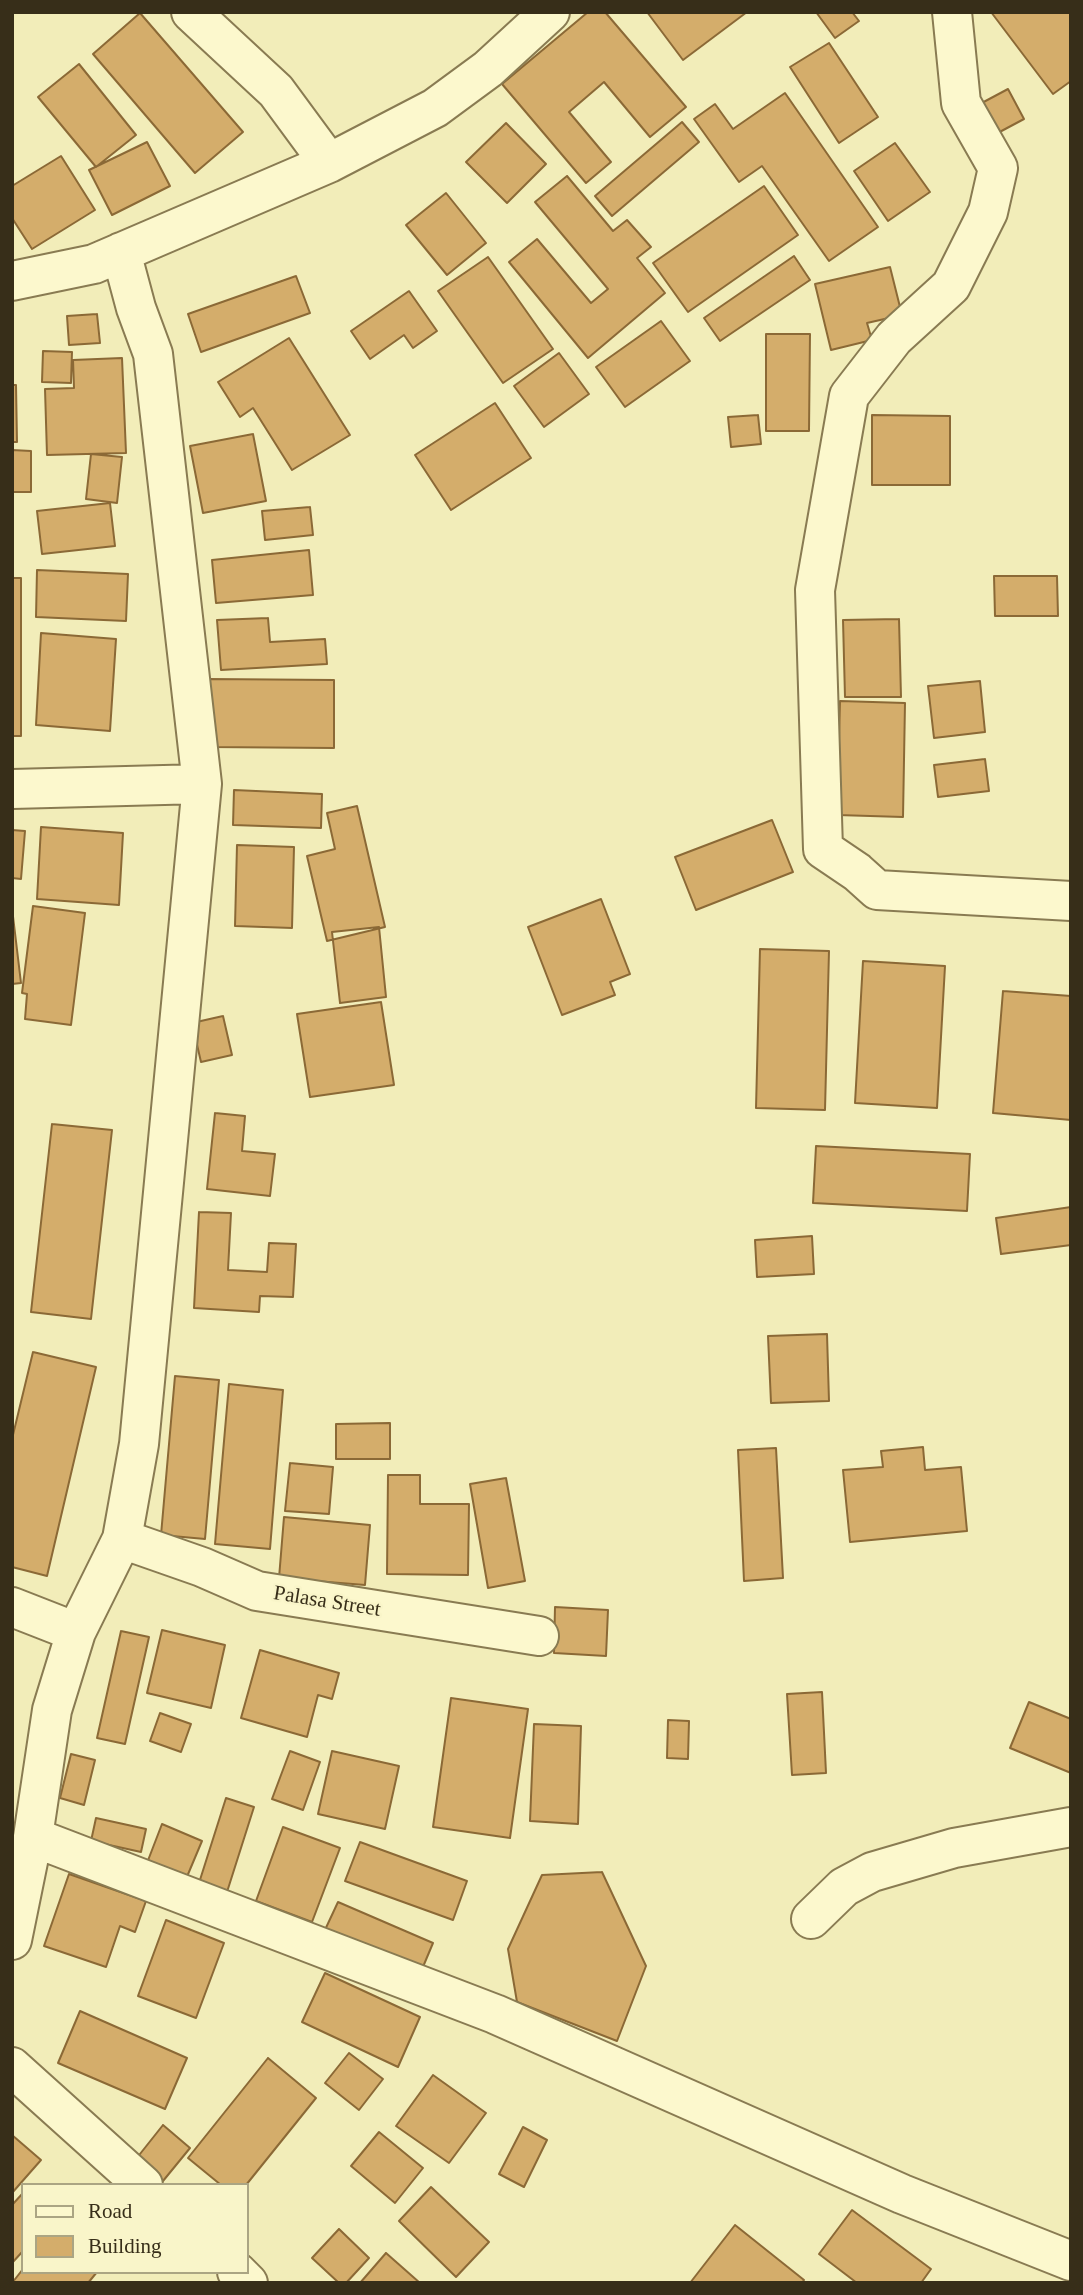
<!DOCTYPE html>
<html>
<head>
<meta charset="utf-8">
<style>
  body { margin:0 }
  #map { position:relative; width:1083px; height:2295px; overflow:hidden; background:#f2edb9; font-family:Georgia,serif }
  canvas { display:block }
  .frame { position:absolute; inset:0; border:14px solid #372e19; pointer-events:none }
  .legend { position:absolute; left:21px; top:2183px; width:228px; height:91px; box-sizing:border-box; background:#f9f5c9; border:2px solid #aba583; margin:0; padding:9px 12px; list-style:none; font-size:21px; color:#372e19 }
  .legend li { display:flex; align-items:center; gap:14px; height:35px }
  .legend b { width:35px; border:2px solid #aba583 }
</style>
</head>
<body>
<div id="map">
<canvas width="1083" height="2295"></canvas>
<div class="frame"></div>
<ul class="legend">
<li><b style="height:9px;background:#fcf8cd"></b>Road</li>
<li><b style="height:19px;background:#d4ad6b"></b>Building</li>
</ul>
</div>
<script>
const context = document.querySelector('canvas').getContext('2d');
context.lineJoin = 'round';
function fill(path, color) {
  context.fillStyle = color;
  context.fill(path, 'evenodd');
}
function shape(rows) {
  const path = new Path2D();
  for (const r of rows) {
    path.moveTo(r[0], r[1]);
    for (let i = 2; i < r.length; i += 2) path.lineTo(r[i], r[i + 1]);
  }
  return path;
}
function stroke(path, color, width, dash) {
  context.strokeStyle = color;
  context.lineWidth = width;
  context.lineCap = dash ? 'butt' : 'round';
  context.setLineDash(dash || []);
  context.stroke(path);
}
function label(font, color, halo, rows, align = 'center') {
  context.font = font + ' Georgia,serif';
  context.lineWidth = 5;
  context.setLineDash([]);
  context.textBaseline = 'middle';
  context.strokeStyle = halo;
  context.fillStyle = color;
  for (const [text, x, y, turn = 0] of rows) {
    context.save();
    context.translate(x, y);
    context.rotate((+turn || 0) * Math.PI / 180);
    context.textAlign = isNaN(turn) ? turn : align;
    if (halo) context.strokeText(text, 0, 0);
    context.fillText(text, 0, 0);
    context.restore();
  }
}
const building = shape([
  [588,12,605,12,686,107,650,137,604,82,569,112,611,162,586,183,502,84,588,12],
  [647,12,747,12,683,60,647,12],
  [816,12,852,12,859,21,835,38,816,12],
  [991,12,1071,12,1071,81,1053,94,991,12],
  [140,13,243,132,195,173,93,54,140,13],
  [829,43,878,117,839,143,790,67,829,43],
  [79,64,136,135,96,167,38,97,79,64],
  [1008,89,1024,119,994,135,978,105,1008,89],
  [785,93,878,227,829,261,762,166,739,182,694,119,715,104,733,129,785,93],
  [682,122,699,142,612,216,595,196,682,122],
  [506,123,546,164,507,203,466,162,506,123],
  [147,142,170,186,112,215,89,170,147,142],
  [895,143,930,192,888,221,854,171,895,143],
  [61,156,95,210,32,249,12,218,12,186,61,156],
  [567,176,613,231,627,220,651,247,637,258,665,293,588,358,509,262,537,239,591,303,608,289,535,202,567,176],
  [764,186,798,235,688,312,653,263,764,186],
  [446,193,486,243,447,275,406,225,446,193],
  [794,256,810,280,720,341,704,318,794,256],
  [488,257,553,349,503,383,438,291,488,257],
  [890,267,902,315,867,323,872,340,831,350,815,284,890,267],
  [296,276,310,313,201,352,188,314,296,276],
  [409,291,437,331,413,348,404,335,370,359,351,331,409,291],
  [97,314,100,343,69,345,67,316,97,314],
  [661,321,690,361,625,407,596,367,661,321],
  [766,334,810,334,809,431,766,431,766,334],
  [289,338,350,435,292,470,253,408,240,417,218,382,289,338],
  [43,351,72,352,71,383,42,382,43,351],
  [559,353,589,394,544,427,514,386,559,353],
  [122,358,126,453,47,455,45,389,74,388,73,360,122,358],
  [12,385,16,385,17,442,12,442,12,385],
  [495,403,531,458,451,510,415,455,495,403],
  [758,415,761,444,731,447,728,417,758,415],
  [872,415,950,416,950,485,872,485,872,415],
  [253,434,266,501,203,513,190,446,253,434],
  [12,450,31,451,31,492,12,492,12,450],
  [91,454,122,457,117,503,86,499,91,454],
  [110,503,115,546,42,554,37,511,110,503],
  [310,507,313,535,265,540,262,511,310,507],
  [309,550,313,595,216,603,212,560,309,550],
  [37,570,128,574,126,621,36,617,37,570],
  [994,576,1057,576,1058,616,995,616,994,576],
  [12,578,21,578,21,736,12,736,12,578],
  [268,618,270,642,325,639,327,664,221,670,217,620,268,618],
  [899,619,901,697,845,697,843,620,899,619],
  [41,633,116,639,110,731,36,725,41,633],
  [208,679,334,680,334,748,208,747,208,679],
  [980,681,985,732,934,738,928,686,980,681],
  [840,701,905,703,903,817,837,815,840,701],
  [985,759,989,791,938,797,934,765,985,759],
  [234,790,322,794,321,828,233,825,234,790],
  [357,806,385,927,327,941,307,856,335,849,327,813,357,806],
  [772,820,793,872,696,910,675,857,772,820],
  [41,827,123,833,119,905,37,899,41,827],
  [12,830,25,831,21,879,12,878,12,830],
  [237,845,294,847,292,928,235,926,237,845],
  [601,899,630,974,610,982,615,995,562,1015,528,927,601,899],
  [33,906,85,913,71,1025,25,1019,27,994,22,993,33,906],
  [12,908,21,983,12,984,12,908],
  [379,927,386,997,340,1003,332,932,379,927],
  [760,949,829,951,825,1110,756,1108,760,949],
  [863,961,945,966,937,1108,855,1103,863,961],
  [1003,991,1071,996,1071,1120,993,1113,1003,991],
  [381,1002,394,1085,310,1097,297,1014,381,1002],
  [223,1016,232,1055,201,1062,192,1023,223,1016],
  [215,1113,245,1116,242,1151,275,1154,270,1196,207,1189,215,1113],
  [52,1124,112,1130,91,1319,31,1312,52,1124],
  [816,1146,970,1154,967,1211,813,1203,816,1146],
  [1071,1207,1071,1245,1001,1254,996,1218,1071,1207],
  [199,1212,231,1213,228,1270,267,1272,269,1243,296,1244,293,1297,260,1296,259,1312,194,1308,199,1212],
  [812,1236,814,1274,757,1277,755,1240,812,1236],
  [827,1334,829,1401,771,1403,768,1336,827,1334],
  [33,1352,96,1367,47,1576,12,1567,12,1439,33,1352],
  [175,1376,219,1380,205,1539,161,1535,175,1376],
  [229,1384,283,1390,270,1549,215,1544,229,1384],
  [390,1423,390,1459,336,1459,336,1424,390,1423],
  [923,1447,925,1470,961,1467,967,1531,850,1542,843,1470,883,1467,881,1451,923,1447],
  [776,1448,783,1578,744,1581,738,1450,776,1448],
  [290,1463,333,1467,329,1514,285,1511,290,1463],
  [388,1475,420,1475,420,1504,469,1504,468,1575,387,1574,388,1475],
  [506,1478,525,1581,488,1588,470,1484,506,1478],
  [284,1517,370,1525,365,1585,279,1578,284,1517],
  [555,1607,608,1610,606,1656,554,1653,555,1607],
  [162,1630,225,1645,211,1708,147,1693,162,1630],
  [121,1631,149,1637,125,1744,97,1738,121,1631],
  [260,1650,339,1673,332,1699,318,1695,307,1737,241,1718,260,1650],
  [822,1692,826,1773,792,1775,787,1694,822,1692],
  [451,1698,528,1709,510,1838,433,1827,451,1698],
  [1029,1702,1071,1719,1071,1773,1010,1748,1029,1702],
  [160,1713,191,1724,181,1752,150,1741,160,1713],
  [668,1720,689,1721,688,1759,667,1758,668,1720],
  [534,1724,581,1726,578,1824,530,1821,534,1724],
  [290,1751,320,1762,303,1810,272,1799,290,1751],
  [332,1751,399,1766,385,1829,318,1814,332,1751],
  [71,1754,95,1760,84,1805,60,1798,71,1754],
  [226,1798,254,1807,227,1892,199,1883,226,1798],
  [96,1818,146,1829,141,1852,91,1841,96,1818],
  [162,1824,202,1841,186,1879,147,1863,162,1824],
  [283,1827,340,1848,312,1922,256,1901,283,1827],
  [360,1842,467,1881,453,1920,345,1881,360,1842],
  [602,1872,646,1966,617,2041,517,2002,508,1949,542,1875,602,1872],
  [69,1874,146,1901,135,1932,120,1926,106,1967,44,1946,69,1874],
  [338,1902,433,1943,420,1974,324,1932,338,1902],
  [166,1920,224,1943,196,2018,138,1996,166,1920],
  [325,1973,420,2017,398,2067,302,2022,325,1973],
  [80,2011,187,2058,165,2109,58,2063,80,2011],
  [349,2053,383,2079,359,2110,325,2083,349,2053],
  [268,2058,316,2098,246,2185,221,2185,188,2158,268,2058],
  [433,2075,486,2113,449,2163,396,2126,433,2075],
  [163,2125,190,2148,163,2181,136,2159,163,2125],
  [523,2127,547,2140,524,2187,499,2174,523,2127],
  [379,2132,423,2168,395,2203,351,2166,379,2132],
  [12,2135,41,2160,12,2193,12,2135],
  [431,2187,489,2242,456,2277,399,2221,431,2187],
  [23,2193,23,2251,12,2263,12,2205,23,2193],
  [852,2210,931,2269,921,2283,857,2283,819,2254,852,2210],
  [735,2225,804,2280,802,2283,690,2283,735,2225],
  [339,2229,369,2258,346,2283,339,2283,312,2258,339,2229],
  [386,2253,420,2283,360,2283,386,2253],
  [23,2269,23,2272,97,2272,88,2283,12,2283,23,2269]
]);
fill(building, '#d4ad6b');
stroke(building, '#8b6936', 2);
const street = shape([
  [191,12,276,91,329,163],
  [952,12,961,103,998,168,988,212,951,286,894,338,849,396,815,590,823,849,857,872,877,890,1071,901],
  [12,281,94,264,329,163,435,108,488,69,550,12],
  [12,789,202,784],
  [122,1539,202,1567,257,1591,539,1636],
  [12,1607,76,1632],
  [33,1837,495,2014,902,2194,1071,2261],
  [811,1919,844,1887,872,1872,954,1848,1071,1827],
  [12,1940,33,1837,52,1710,76,1632,122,1539,139,1444,202,784,153,354,136,308,121,252],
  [12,2067,143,2185],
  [237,2272,248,2283]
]);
stroke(street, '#897b52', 42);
stroke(street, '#fcf8cd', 38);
label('21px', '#372e19', '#f9f5c9', [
  ["Palasa Street",327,1602,9]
]);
</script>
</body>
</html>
